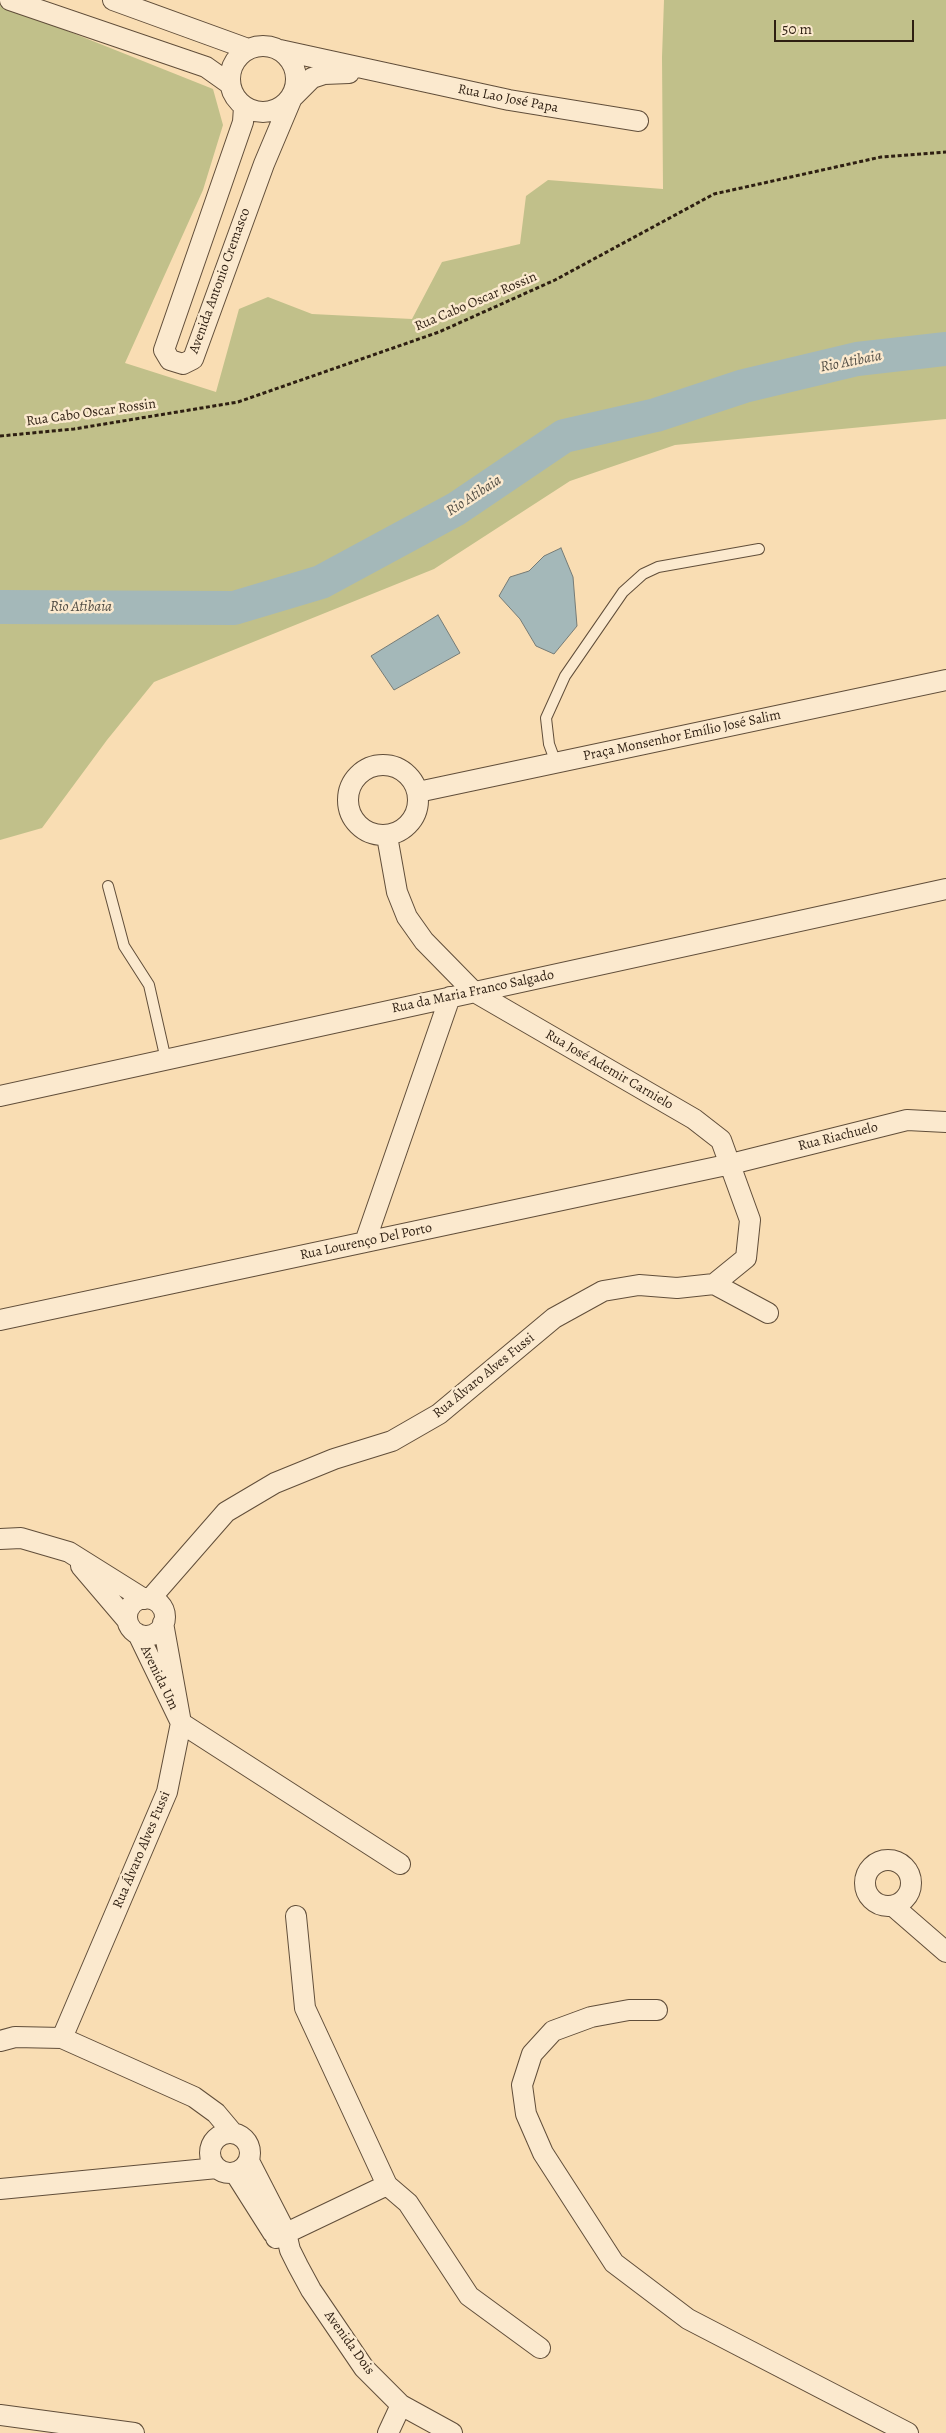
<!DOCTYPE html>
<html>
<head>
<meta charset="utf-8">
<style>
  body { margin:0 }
  #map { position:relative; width:946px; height:2433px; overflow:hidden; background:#f9ddb3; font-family:Alegreya,serif }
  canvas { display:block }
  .scale { position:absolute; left:774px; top:20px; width:140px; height:22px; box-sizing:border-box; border:2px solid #2e1f12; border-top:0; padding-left:6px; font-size:15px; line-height:18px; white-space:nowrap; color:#2e1f12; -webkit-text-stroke:4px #fbe9ce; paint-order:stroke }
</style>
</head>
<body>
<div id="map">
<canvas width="946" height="2433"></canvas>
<div class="scale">50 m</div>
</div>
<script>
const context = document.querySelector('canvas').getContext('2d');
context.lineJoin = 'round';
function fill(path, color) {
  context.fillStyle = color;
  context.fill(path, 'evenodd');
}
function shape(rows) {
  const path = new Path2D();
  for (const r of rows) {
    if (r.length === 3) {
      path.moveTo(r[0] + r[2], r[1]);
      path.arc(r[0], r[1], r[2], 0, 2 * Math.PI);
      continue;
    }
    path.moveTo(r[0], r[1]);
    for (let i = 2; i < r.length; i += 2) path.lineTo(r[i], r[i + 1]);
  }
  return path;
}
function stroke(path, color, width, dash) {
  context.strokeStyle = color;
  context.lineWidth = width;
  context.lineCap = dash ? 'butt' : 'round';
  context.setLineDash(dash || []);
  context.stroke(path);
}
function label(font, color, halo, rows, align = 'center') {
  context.font = font + ' Alegreya,serif';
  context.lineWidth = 5;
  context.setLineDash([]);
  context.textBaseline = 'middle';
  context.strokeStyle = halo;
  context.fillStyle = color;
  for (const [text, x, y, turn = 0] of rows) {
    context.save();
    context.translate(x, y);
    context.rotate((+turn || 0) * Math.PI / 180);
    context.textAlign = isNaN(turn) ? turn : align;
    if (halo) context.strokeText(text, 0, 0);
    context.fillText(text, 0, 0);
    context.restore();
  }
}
fill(shape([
  [664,0,946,0,946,419,675,445,570,481,434,569,154,682,107,740,42,828,0,840,0,4,213,89,223,125,203,190,125,363,216,392,239,309,268,297,312,314,412,319,442,262,520,244,526,196,548,180,663,189,662,57]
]), '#c1c08a');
const water = shape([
  [561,548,573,577,577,626,554,654,536,646,520,619,499,596,510,577,529,571,544,556,561,548],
  [438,615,460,653,394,690,371,656,438,615]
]);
fill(water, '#a4b8b9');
stroke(water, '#757b76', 1);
stroke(shape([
  [0,607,234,608,321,582,456,509,564,436,656,415,744,386,857,359,946,349]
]), '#a4b8b9', 34);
const service = shape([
  [556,763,549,744,546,718,565,676,623,592,643,574,658,567,759,549],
  [108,886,124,946,149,985,166,1060]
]);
const minor = shape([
  [10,0,206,67,230,84],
  [113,0,248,49],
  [263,79,33],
  [280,50,509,100,638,121],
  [293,97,312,78,324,74,349,73],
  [244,107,243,122,164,350,170,360,183,364,193,359,264,164,291,100],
  [383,800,35],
  [418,792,946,680],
  [0,1096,946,889],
  [365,1242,450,997],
  [714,1284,768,1313],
  [0,1320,731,1164,907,1120,946,1122],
  [0,1539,21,1538,69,1552,144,1599],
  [81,1566,127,1620],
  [146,1617,19],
  [150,1599,226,1512,275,1483,334,1459,392,1441,439,1414,554,1318,603,1291,639,1285,677,1288,714,1284,746,1258,750,1220,721,1140,694,1119,473,991,424,941,407,917,397,892,387,836],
  [138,1634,181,1723,400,1864],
  [888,1883,23],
  [893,1906,946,1952],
  [296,1916,305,2008,387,2185],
  [657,2010,629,2010,591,2017,553,2031,532,2054,522,2085,526,2114,543,2153,614,2263,688,2319,908,2433],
  [62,2038,167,1792,181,1723,163,1623],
  [0,2041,15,2037,62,2038,194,2097,216,2113,232,2132],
  [230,2153,20],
  [249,2161,286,2233,290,2250,298,2266,311,2290,364,2368,401,2405,452,2433],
  [235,2173,273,2233],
  [0,2189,217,2168],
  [276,2238,387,2185,408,2203,469,2296,540,2348],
  [0,2415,134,2433],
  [388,2433,401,2405]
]);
stroke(service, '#614e3a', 12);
stroke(minor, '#614e3a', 22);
stroke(shape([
  [0,436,74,429,238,402,439,332,555,280,714,194,881,157,946,152]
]), '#2e1f12', 3, [4, 2.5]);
stroke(service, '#fbe9ce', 10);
stroke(minor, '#fbe9ce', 20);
label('14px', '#2e1f12', '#fbe9ce', [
  ["Rua Lao José Papa",508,99,11],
  ["Avenida Antonio Cremasco",220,281,-70],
  ["Rua Cabo Oscar Rossin",476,302,-23],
  ["Rua Cabo Oscar Rossin",91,413,-8],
  ["Praça Monsenhor Emílio José Salim",682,736,-12],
  ["Rua da Maria Franco Salgado",473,992,-12],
  ["Rua José Ademir Carnielo",609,1070,30],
  ["Rua Riachuelo",838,1137,-14],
  ["Rua Lourenço Del Porto",366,1242,-12],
  ["Rua Álvaro Alves Fussi",484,1376,-39],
  ["Avenida Um",159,1678,64],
  ["Rua Álvaro Alves Fussi",142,1850,-67],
  ["Avenida Dois",349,2343,54]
]);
label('italic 15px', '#514d44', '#fbe9ce', [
  ["Rio Atibaia",851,362,-11],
  ["Rio Atibaia",474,496,-33],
  ["Rio Atibaia",81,607]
]);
</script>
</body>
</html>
